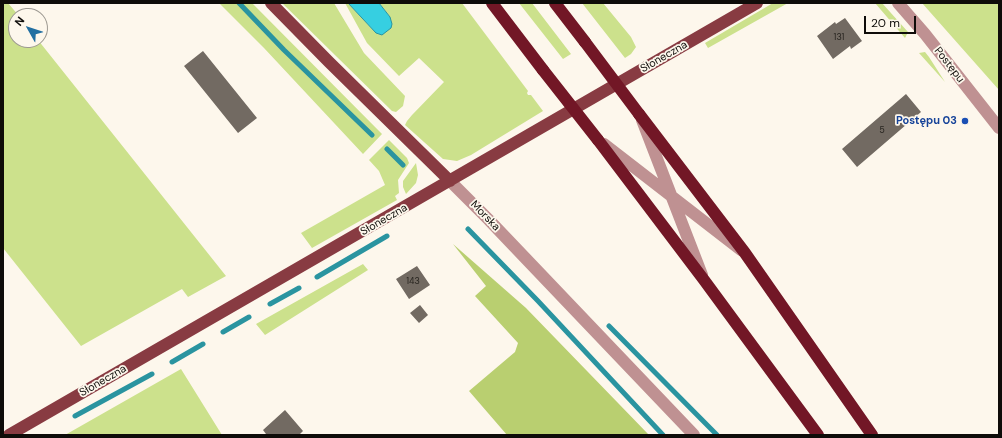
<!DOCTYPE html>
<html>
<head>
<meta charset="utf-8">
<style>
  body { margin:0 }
  #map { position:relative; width:1002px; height:438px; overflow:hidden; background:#fdf7ec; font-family:"DM Sans",sans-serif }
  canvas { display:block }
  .frame { position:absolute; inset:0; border:4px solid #0e0c09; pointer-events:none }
  .north { position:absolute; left:8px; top:8px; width:40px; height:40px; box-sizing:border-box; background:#fdf7ec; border:1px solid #9d9991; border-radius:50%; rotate:309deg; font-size:11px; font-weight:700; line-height:16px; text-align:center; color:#0e0c09 }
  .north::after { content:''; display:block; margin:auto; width:14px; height:18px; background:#226fa1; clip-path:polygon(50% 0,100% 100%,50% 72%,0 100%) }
  .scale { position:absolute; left:864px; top:16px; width:52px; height:18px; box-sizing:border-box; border:2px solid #0e0c09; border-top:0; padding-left:5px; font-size:12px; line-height:14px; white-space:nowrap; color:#0e0c09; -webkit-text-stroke:3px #fdf7ec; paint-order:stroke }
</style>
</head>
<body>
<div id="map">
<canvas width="1002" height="438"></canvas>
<div class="frame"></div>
<div class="north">N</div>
<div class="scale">20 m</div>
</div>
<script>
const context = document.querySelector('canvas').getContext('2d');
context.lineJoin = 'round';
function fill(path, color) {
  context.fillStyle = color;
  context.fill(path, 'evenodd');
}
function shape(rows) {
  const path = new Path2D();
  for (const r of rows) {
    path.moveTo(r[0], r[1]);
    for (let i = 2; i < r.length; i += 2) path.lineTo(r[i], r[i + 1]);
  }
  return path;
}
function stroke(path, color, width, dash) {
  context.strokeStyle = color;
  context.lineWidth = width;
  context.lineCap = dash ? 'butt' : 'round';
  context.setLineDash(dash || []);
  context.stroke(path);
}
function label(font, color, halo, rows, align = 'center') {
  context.font = font + ' "DM Sans",sans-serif';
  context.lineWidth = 3.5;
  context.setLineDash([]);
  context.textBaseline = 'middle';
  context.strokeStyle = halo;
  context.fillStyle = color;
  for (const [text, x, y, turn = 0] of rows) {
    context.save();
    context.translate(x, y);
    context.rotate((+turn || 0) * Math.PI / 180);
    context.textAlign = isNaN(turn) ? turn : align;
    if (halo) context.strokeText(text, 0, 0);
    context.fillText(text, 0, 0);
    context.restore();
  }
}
fill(shape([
  [3,3,8,3,19,16,16,16,16,40,38,40,226,276,188,297,182,289,81,346,3,248],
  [219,3,252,3,382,134,363,154,264,48],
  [282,3,334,3,364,53,405,96,403,106,396,112,392,111],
  [345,3,348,3,376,33,390,17,379,3,462,3,528,91,527,93,528,95,531,95,543,111,471,155,457,161,443,159,405,125,407,121,412,115,444,82,419,58,399,76,367,43],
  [519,3,532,3,571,54,563,59],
  [582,3,603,3,631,37,636,47,631,54,625,58],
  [773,3,788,3,708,48,705,43],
  [875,3,882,3,908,32,905,38],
  [922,3,999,3,999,90,968,55],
  [925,52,929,57,945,82,919,53],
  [389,140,407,158,409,163,398,180,399,193,395,196,397,200,312,248,301,233,385,185,379,171,369,160],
  [416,163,418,175,416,183,406,194,403,187,403,181],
  [363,264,368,270,265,335,256,324],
  [181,369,222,435,65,435]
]), '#cce18c');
fill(shape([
  [453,244,526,308,649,435,507,435,469,391,515,352,518,343,475,296,486,286]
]), '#b9cf70');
const water = shape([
  [348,3,379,3,390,17,392,24,391,28,382,35,376,33,348,3]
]);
fill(water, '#36cfe1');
stroke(water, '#2a94a0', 1);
stroke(shape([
  [239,3,284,50,372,135],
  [387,149,403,165],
  [468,229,538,301,663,435],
  [317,277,387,236],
  [270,304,299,288],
  [609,326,717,435],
  [223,332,249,317],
  [172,362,203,344],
  [75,416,152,374]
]), '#2a94a0', 5);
fill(shape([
  [845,18,862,41,851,49,850,46,833,59,817,36,835,22,836,24],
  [203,51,257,118,238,133,184,66],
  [906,94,921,112,857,167,842,149],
  [417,266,430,285,409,299,396,279],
  [420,305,428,315,419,323,410,313],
  [285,410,303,431,299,435,265,435,266,434,263,430]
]), '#726a62');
stroke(shape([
  [898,3,925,34,999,128],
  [642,120,702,275],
  [604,144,741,250],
  [450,181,489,220,694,435]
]), '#bf9192', 12);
stroke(shape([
  [271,3,329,62,450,181],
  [9,435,757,3]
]), '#883b42', 12);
stroke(shape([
  [492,3,543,70],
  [555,3,585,42],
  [639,114,745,253,872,435],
  [598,140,704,280,818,435]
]), '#721726', 12);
stroke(shape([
  [585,42,639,114],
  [543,70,598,140]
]), '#721726', 12);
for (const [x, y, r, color] of [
  [965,121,4,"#1a4fb4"]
]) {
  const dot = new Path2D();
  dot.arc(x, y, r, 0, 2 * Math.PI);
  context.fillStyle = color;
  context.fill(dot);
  stroke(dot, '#fdf7ec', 1.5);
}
label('9px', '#27241f', null, [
  ["131",839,38],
  ["5",882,131],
  ["143",413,282]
]);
label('11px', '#0e0c09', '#fdf7ec', [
  ["Słoneczna",664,57,-30],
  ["Postępu",949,65,52],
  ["Morska",485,216,46],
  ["Słoneczna",384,220,-30],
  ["Słoneczna",103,381,-30]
]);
label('bold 11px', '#164399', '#fdf7ec', [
  ["Postępu 03",957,121]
], 'right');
</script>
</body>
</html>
